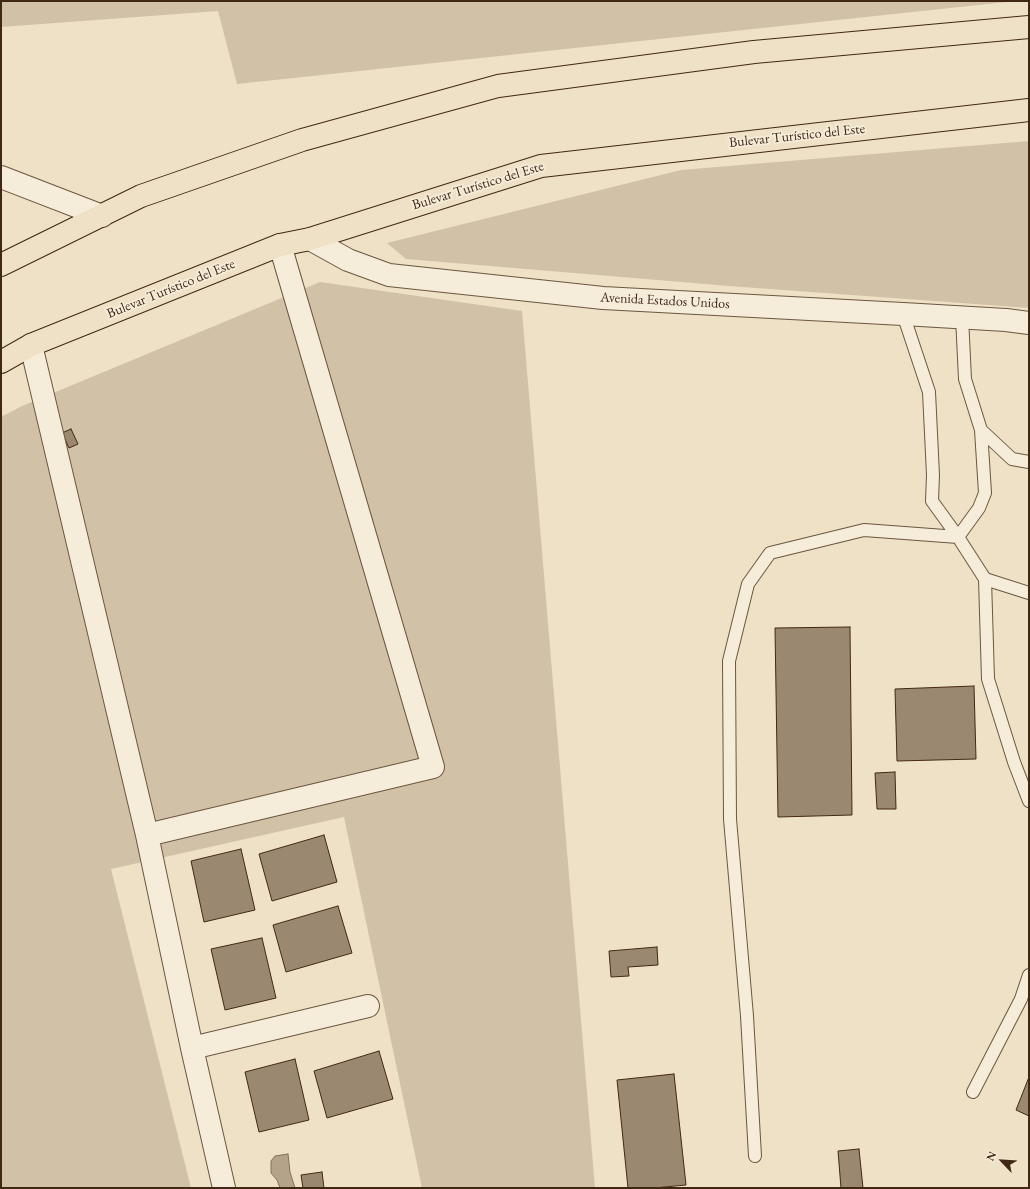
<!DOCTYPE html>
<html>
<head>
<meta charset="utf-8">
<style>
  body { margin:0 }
  #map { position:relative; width:1030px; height:1189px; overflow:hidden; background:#efe1c5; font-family:"EB Garamond",serif }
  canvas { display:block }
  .frame { position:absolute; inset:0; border:2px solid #412815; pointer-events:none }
  .north { position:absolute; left:982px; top:1141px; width:40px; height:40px; -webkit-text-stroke:3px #f5ecd9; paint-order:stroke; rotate:295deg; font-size:11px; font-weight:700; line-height:16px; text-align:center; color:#412815 }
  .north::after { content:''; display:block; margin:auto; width:14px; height:18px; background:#412815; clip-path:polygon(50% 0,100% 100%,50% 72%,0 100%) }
</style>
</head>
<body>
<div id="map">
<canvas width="1030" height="1189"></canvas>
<div class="frame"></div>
<div class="north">N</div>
</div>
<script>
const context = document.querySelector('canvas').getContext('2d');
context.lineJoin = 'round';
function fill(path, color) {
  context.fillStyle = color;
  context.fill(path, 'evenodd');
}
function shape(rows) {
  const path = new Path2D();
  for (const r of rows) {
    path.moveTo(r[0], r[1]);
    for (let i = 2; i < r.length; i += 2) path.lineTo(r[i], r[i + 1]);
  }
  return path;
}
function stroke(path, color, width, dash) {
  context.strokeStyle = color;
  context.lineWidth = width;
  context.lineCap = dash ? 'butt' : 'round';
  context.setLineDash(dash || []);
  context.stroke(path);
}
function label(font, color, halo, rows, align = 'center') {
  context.font = font + ' "EB Garamond",serif';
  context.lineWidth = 3.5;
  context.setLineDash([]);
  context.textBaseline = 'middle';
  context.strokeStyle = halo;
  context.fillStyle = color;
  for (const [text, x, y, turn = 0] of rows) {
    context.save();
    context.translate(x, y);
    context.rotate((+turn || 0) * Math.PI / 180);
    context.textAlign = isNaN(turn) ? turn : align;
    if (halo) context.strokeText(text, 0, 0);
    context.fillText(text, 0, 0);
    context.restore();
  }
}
fill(shape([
  [1,1,1016,1,237,84,218,11,1,27],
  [1029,141,1029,308,729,286,406,259,387,243,681,170],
  [320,282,522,311,595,1188,422,1188,344,817,111,869,191,1188,1,1188,1,417,22,406]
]), '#d1c2a7');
const water = shape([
  [288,1154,290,1172,295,1188,280,1188,277,1180,271,1173,271,1161,275,1156,288,1154]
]);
fill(water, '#b4a289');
stroke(water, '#86715b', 1);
const building = shape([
  [71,429,78,444,69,448,62,433,71,429],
  [850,627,852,815,778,817,775,628,850,627],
  [974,686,976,759,897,761,895,689,974,686],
  [895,772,896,809,877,809,875,773,895,772],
  [324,835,337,882,272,901,259,854,324,835],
  [241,849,255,910,204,922,191,861,241,849],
  [338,906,352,953,286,972,273,925,338,906],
  [262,938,276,998,225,1010,211,949,262,938],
  [657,947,658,965,628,967,629,976,611,977,609,951,657,947],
  [379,1051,393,1099,327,1118,314,1071,379,1051],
  [295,1059,309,1120,259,1132,245,1072,295,1059],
  [674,1074,686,1185,654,1188,628,1188,617,1080,674,1074],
  [1029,1077,1029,1116,1016,1110,1029,1077],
  [859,1149,863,1188,841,1188,838,1151,859,1149],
  [322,1172,324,1188,303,1188,301,1175,322,1172]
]);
fill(building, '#9b8871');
stroke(building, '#412815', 1);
const service = shape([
  [903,314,929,392,933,475,932,501,958,537,979,508,985,493,981,430,965,379,962,317],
  [981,430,1012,459,1029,462],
  [985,579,1029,593],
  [973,1092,1021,999,1029,975],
  [755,1156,747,1016,730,819,729,661,748,584,770,553,864,530,958,537,985,579,988,679,1014,762,1029,801]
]);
const minor = shape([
  [31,345,147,835,192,1048,224,1188],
  [147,835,433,767,280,245],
  [192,1048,368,1006]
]);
const tertiary = shape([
  [1,177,102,216],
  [310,239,348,260,389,275,603,298,903,314,1006,320,1029,323]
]);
const trunk = shape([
  [1,265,141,196,302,140,498,86,754,52,1029,27],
  [1,362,31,345,280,245,310,239,541,166,1029,110]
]);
stroke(service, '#6c5641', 14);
stroke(minor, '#6c5641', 24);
stroke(tertiary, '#6c5641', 24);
stroke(trunk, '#412815', 24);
stroke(service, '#f5ecd9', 12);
stroke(minor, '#f5ecd9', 22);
stroke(tertiary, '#f5ecd9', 22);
stroke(trunk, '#efe1c5', 22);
label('14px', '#412815', '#f5ecd9', [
  ["Bulevar Turístico del Este",797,136,-6],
  ["Bulevar Turístico del Este",478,186,-17],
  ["Bulevar Turístico del Este",171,289,-22],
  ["Avenida Estados Unidos",665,301,3]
]);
</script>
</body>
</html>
